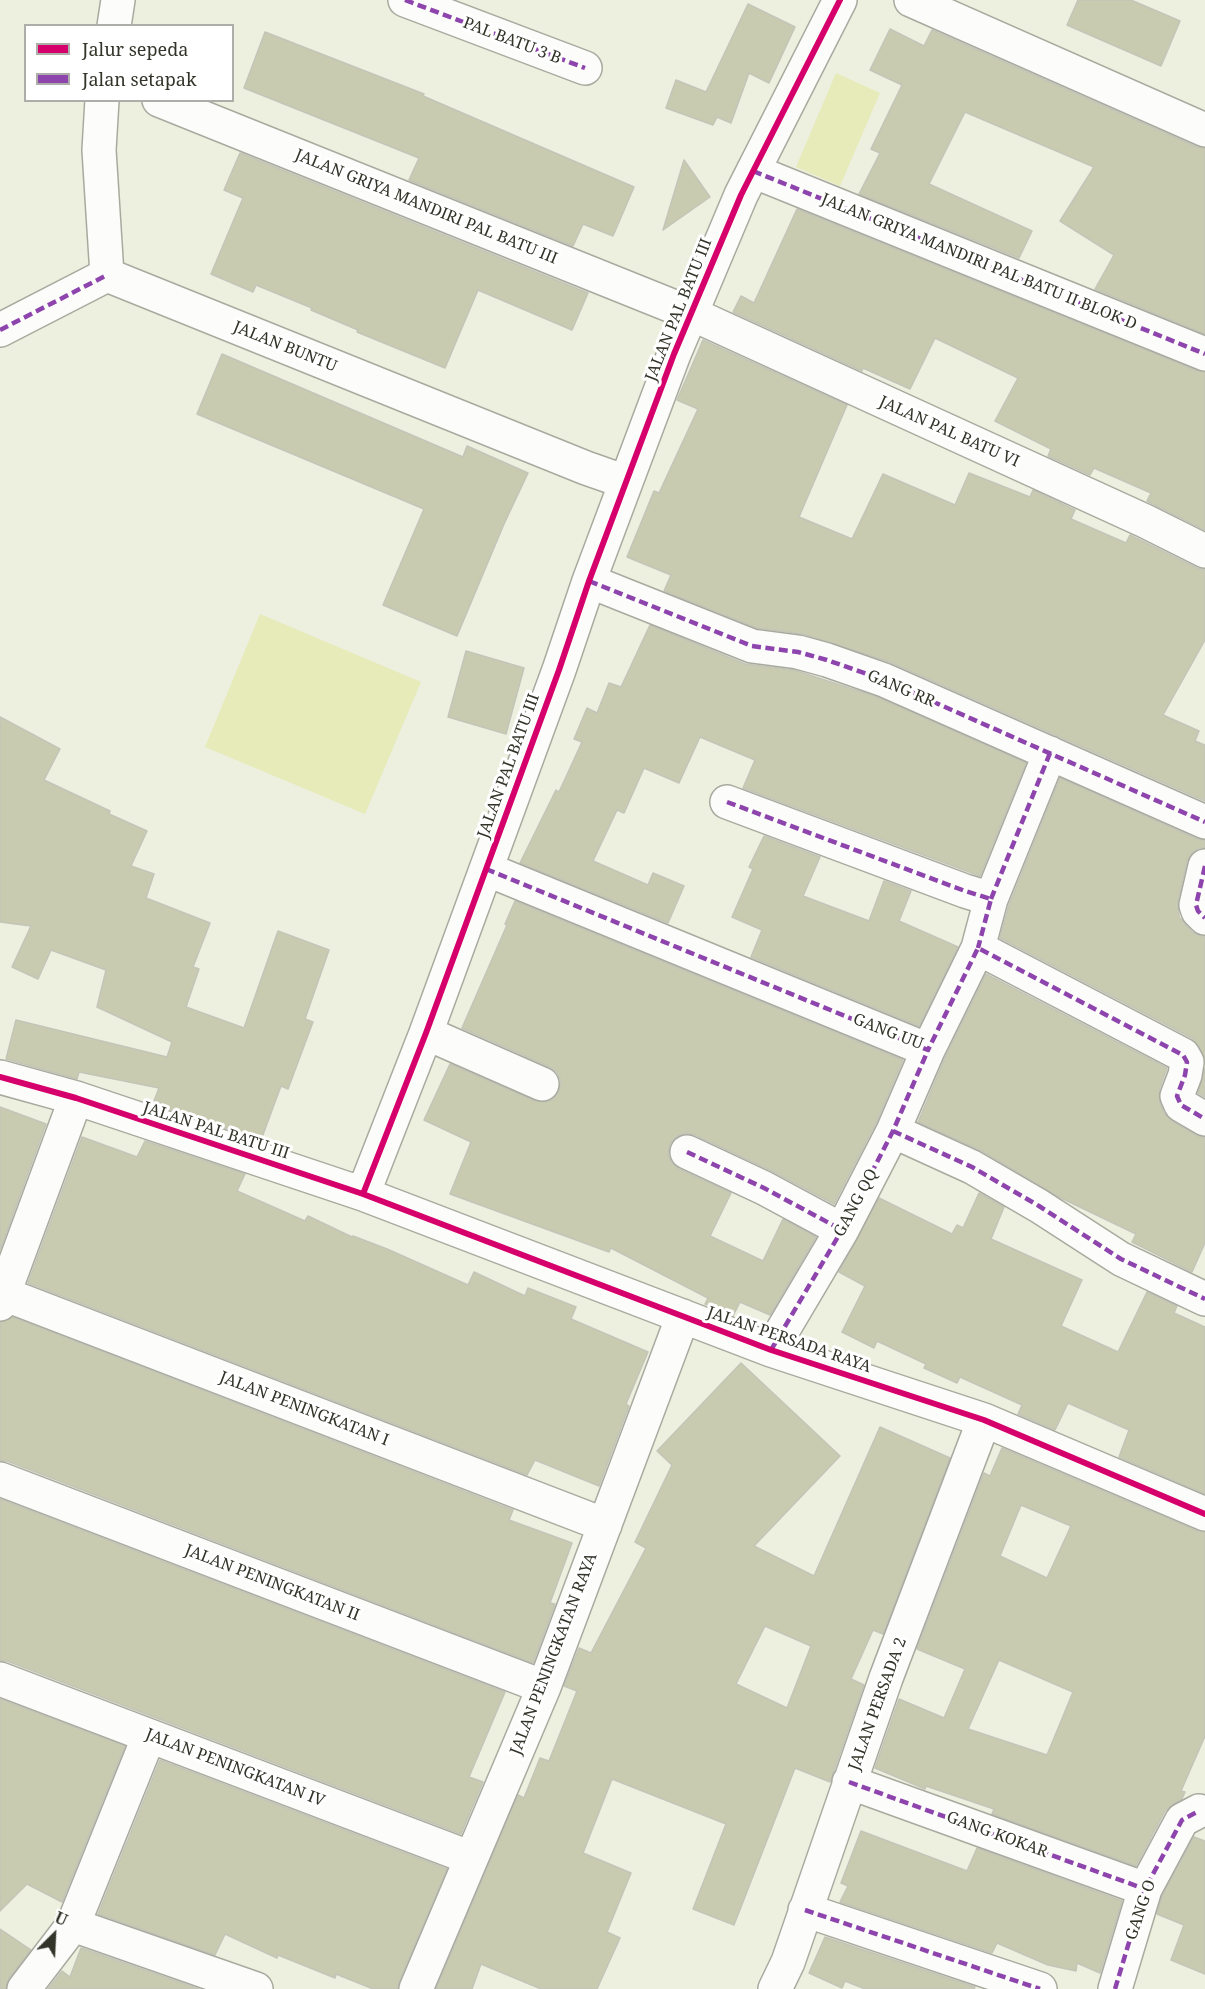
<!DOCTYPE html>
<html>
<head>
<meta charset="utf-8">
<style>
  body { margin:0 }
  #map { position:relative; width:1205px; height:1989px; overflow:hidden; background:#edefdf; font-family:"Noto Serif",serif }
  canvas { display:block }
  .legend { position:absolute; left:24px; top:24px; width:210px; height:78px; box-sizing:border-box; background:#fff; border:2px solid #adaea9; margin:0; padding:8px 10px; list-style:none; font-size:18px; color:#333429 }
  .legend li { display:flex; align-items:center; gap:12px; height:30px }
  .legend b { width:30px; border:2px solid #adaea9 }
  .north { position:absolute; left:24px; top:1905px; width:60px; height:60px; -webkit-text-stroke:4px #fff; paint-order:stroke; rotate:24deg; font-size:16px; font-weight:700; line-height:24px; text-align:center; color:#333429 }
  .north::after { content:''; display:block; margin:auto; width:21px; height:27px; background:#333429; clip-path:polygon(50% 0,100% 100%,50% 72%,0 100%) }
</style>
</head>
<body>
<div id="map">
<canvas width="1205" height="1989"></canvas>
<ul class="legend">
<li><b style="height:8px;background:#d6006c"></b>Jalur sepeda</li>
<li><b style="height:8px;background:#8e44ad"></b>Jalan setapak</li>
</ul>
<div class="north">U</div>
</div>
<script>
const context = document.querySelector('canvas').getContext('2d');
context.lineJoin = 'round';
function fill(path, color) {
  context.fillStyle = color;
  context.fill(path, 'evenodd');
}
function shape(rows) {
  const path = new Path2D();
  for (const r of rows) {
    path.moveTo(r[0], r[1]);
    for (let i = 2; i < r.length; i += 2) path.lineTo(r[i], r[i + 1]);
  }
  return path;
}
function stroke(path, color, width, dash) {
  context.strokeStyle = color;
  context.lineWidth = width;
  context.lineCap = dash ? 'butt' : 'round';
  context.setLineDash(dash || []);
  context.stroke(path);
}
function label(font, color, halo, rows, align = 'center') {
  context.font = font + ' "Noto Serif",serif';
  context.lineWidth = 6;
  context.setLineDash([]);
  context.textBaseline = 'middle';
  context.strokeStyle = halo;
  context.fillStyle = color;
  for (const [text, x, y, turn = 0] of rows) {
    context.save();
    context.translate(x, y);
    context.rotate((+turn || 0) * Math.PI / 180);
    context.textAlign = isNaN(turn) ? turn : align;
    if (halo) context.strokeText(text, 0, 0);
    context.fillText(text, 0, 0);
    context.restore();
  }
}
fill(shape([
  [836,73,880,93,840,186,796,167],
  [260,614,421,682,365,814,205,747]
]), '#e6ebb9');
const building = shape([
  [1078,0,1131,0,1180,21,1161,66,1067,25,1078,0],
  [748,4,795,27,769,83,749,73,731,123,717,117,713,125,666,108,676,80,706,92,748,4],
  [890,29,924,46,932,30,1197,147,1205,148,1205,334,1095,289,1114,255,1060,221,1094,167,965,112,929,184,1032,231,1019,258,859,194,880,153,871,149,902,85,870,70,890,29],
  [265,32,424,94,423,96,634,187,613,236,583,224,573,246,409,180,419,158,244,88,265,32],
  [240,153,588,293,572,330,478,290,445,368,357,332,358,330,311,310,312,308,256,285,253,292,211,274,243,198,224,190,240,153],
  [684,160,710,197,663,230,684,160],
  [797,209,1198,371,1205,372,1205,530,1147,501,1151,493,1094,468,1090,475,1048,456,1051,449,995,421,1018,378,935,338,910,389,863,368,862,371,733,312,741,296,754,303,797,209],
  [703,340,847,405,799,517,852,539,883,474,955,505,969,473,1030,497,1033,490,1075,510,1071,519,1126,543,1130,535,1197,568,1205,570,1205,640,1163,715,1199,731,1195,741,1205,745,1205,801,890,662,803,634,757,628,664,591,671,575,627,557,654,491,659,493,698,409,677,400,703,340],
  [222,354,463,457,467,446,528,473,504,524,457,636,383,605,424,509,197,414,222,354],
  [650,625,745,664,794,670,877,697,1026,763,980,876,743,788,755,760,700,737,679,783,644,768,624,813,617,810,593,861,648,885,653,873,684,886,668,923,520,863,556,790,559,792,582,742,574,739,587,708,597,713,609,683,621,687,650,625],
  [466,651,524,668,506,734,448,717,466,651],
  [0,717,60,749,44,780,110,811,109,814,147,831,131,866,154,874,146,898,210,923,193,967,199,969,186,1007,244,1028,278,931,329,950,305,1019,313,1022,288,1089,281,1086,261,1140,161,1107,162,1104,154,1101,159,1088,79,1072,77,1079,6,1059,16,1020,167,1057,172,1042,97,1007,106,970,51,950,38,979,12,967,31,926,0,922,0,717],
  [1060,778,1197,839,1205,840,1205,848,1199,848,1192,853,1187,861,1178,901,1179,917,1192,932,1200,936,1205,936,1205,1061,1199,1046,1192,1038,1000,938,1009,905,1060,778],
  [764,836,820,857,803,896,869,921,884,881,911,891,899,921,958,947,919,1026,751,957,762,930,732,917,753,869,749,867,764,836],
  [515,901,903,1060,876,1123,834,1204,772,1171,695,1135,685,1133,677,1136,670,1144,668,1154,671,1162,679,1169,731,1193,710,1236,763,1261,783,1219,816,1237,770,1315,740,1302,733,1316,705,1304,708,1298,611,1248,609,1252,450,1194,471,1142,424,1120,450,1064,535,1101,545,1102,553,1099,559,1091,561,1081,557,1072,550,1067,462,1028,507,925,505,924,515,901],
  [986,974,1167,1068,1159,1090,1160,1103,1164,1113,1172,1121,1196,1135,1205,1138,1205,1243,1192,1272,1132,1242,1136,1234,1059,1197,980,1150,918,1122,945,1058,986,974],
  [1205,1068,1205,1097,1198,1093,1205,1068],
  [0,1107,46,1124,0,1250,0,1107],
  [82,1137,137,1157,145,1141,245,1174,237,1191,305,1221,308,1216,352,1237,353,1236,387,1249,468,1285,474,1272,525,1296,528,1288,576,1307,571,1319,648,1352,626,1404,629,1406,599,1486,535,1460,527,1475,28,1283,82,1137],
  [979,1193,1004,1207,991,1239,1082,1280,1061,1326,1118,1352,1147,1292,1177,1306,1174,1313,1205,1327,1205,1494,1119,1457,1129,1430,1068,1403,1055,1430,1018,1414,1022,1405,960,1377,957,1383,924,1368,926,1364,877,1341,874,1348,842,1332,865,1286,839,1272,879,1198,952,1234,957,1225,963,1228,979,1193],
  [13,1317,513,1510,509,1520,572,1543,550,1603,555,1604,533,1663,7,1461,0,1461,0,1322,13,1317],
  [741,1363,840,1456,754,1546,814,1576,880,1427,950,1458,883,1634,873,1630,851,1679,864,1685,830,1782,795,1768,734,1925,693,1909,726,1824,612,1779,583,1853,631,1873,607,1932,620,1938,597,1989,541,1989,481,1964,472,1989,436,1989,518,1795,524,1798,540,1758,549,1761,577,1691,564,1686,579,1648,591,1653,646,1548,635,1542,672,1465,657,1451,741,1363],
  [765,1626,811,1646,787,1708,736,1684,765,1626],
  [1002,1448,1198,1531,1205,1532,1205,1736,1181,1791,1185,1792,1182,1799,1173,1804,1165,1811,1136,1866,992,1814,994,1809,926,1786,925,1789,875,1768,899,1699,944,1718,965,1669,917,1649,984,1473,990,1476,1002,1448],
  [1021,1505,1071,1526,1047,1578,1000,1556,1021,1505],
  [999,1660,1073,1692,1047,1755,968,1729,999,1660],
  [0,1499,505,1692,469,1777,483,1782,461,1834,7,1661,0,1661,0,1499],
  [0,1699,125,1746,62,1902,27,1884,0,1911,0,1699],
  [160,1760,447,1869,399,1982,398,1989,373,1989,336,1974,335,1978,278,1955,277,1958,225,1934,215,1955,98,1914,160,1760],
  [861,1831,967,1871,977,1848,1122,1901,1100,1973,1077,1963,1076,1971,1048,1965,997,1943,992,1953,840,1902,848,1886,841,1883,861,1831],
  [1194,1837,1205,1841,1205,1974,1171,1960,1184,1925,1157,1914,1162,1896,1194,1837],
  [0,1929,31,1950,9,1978,6,1989,0,1989,0,1929],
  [825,1937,975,1987,974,1989,865,1989,845,1981,842,1988,809,1973,825,1937],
  [81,1948,199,1989,48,1989,62,1971,70,1977,81,1948]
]);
fill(building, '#c9cbb0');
stroke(building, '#c3c5b8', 1.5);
const minor = shape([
  [405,0,585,68],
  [911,0,1205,130],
  [114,26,118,0],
  [102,100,99,150,107,275,586,468,626,482],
  [159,100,692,314,1145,521,1205,551],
  [753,171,1205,354],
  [0,330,107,275],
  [589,581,752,646,798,652,827,660,884,680,1205,822],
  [727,802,965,891,991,899,978,948],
  [1205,866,1196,905,1198,911,1205,918],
  [486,869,928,1050,978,948,1183,1055,1187,1062,1185,1075,1177,1096,1181,1105,1205,1119],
  [991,899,1050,753],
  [426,1033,542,1084],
  [0,1077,76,1098,363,1194,771,1350,984,1420,1205,1514],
  [893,1131,972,1167,1039,1206,1121,1259,1205,1299],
  [687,1152,764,1188,842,1230],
  [363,1194,426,1033,559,670,589,581,674,354,741,195,840,0],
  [4,1294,605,1525],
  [0,1304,76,1098],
  [771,1350,842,1230,893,1131,928,1050],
  [0,1479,544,1687],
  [0,1679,471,1858],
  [849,1782,1145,1889],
  [805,1910,1040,1989],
  [73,1925,256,1989],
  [24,1989,73,1925,149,1736],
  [416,1989,544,1687,683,1316],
  [775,1989,788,1962,886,1678,984,1420],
  [1115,1989,1145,1889,1182,1820,1199,1811]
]);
stroke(minor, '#a9aa9f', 36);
stroke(minor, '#fcfdfa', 33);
stroke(shape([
  [405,0,585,68],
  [753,171,1205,354],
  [0,330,107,275],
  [589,581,752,646,798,652,827,660,884,680,1205,822],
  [727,802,965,891,991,899,978,948],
  [1205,866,1196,905,1198,911,1205,918],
  [486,869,928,1050,978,948,1183,1055,1187,1062,1185,1075,1177,1096,1181,1105,1205,1119],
  [991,899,1050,753],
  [893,1131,972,1167,1039,1206,1121,1259,1205,1299],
  [687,1152,764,1188,842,1230],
  [771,1350,842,1230,893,1131,928,1050],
  [849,1782,1145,1889],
  [805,1910,1040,1989],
  [1115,1989,1145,1889,1182,1820,1199,1811]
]), '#8e44ad', 4.5, [9, 4.5]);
stroke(shape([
  [0,1077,76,1098,363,1194,771,1350,984,1420,1205,1514],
  [363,1194,426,1033,559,670,589,581,674,354,741,195,840,0]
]), '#d6006c', 6);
label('16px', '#333429', '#fff', [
  ["PAL BATU 3 B",512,41,21],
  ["JALAN GRIYA MANDIRI PAL BATU III",426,207,22],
  ["JALAN GRIYA MANDIRI PAL BATU II BLOK D",979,262,22],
  ["JALAN PAL BATU III",679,310,-68],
  ["JALAN BUNTU",285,347,22],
  ["JALAN PAL BATU VI",949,432,24],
  ["GANG RR",901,689,23],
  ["JALAN PAL BATU III",509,766,-70],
  ["GANG UU",888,1032,21],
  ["JALAN PAL BATU III",216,1131,18],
  ["GANG QQ",856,1203,-62],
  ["JALAN PERSADA RAYA",789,1340,19],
  ["JALAN PENINGKATAN I",304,1409,21],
  ["JALAN PENINGKATAN II",272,1583,21],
  ["JALAN PENINGKATAN RAYA",554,1654,-69],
  ["JALAN PERSADA 2",878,1704,-70],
  ["JALAN PENINGKATAN IV",235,1768,21],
  ["GANG KOKAR",997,1835,20],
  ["GANG O",1141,1910,-71]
]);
</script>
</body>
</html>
